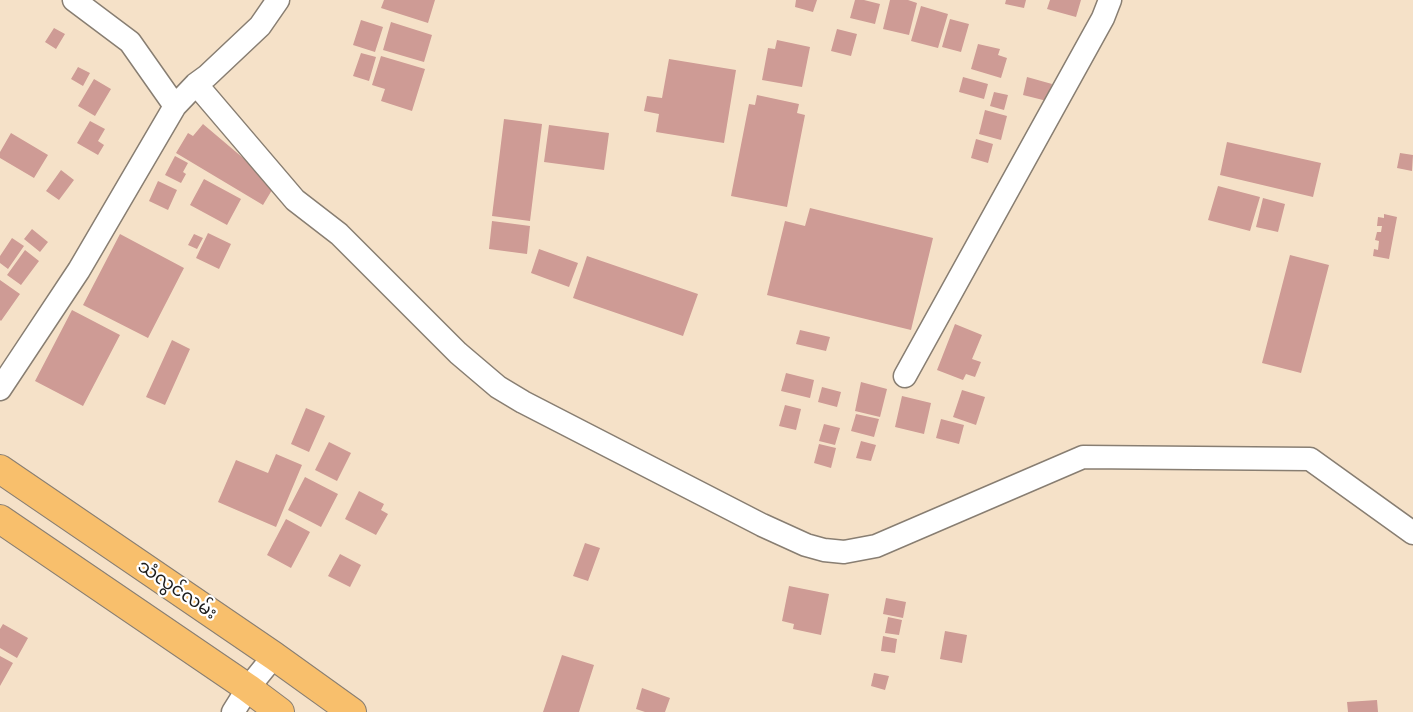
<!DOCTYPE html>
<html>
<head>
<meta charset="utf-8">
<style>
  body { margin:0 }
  canvas { display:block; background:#f5e1c8 }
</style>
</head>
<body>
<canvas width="1413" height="712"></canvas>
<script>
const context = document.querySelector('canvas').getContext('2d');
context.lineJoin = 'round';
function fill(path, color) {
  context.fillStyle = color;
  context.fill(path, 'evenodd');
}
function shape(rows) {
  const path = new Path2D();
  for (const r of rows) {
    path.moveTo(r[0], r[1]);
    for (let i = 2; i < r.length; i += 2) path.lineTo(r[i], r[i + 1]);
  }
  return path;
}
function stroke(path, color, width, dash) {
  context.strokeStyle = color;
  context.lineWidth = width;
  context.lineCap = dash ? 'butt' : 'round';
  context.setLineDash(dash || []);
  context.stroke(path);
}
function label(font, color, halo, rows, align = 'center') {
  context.font = font + ' Delius,"Noto Sans Myanmar",sans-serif';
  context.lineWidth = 4.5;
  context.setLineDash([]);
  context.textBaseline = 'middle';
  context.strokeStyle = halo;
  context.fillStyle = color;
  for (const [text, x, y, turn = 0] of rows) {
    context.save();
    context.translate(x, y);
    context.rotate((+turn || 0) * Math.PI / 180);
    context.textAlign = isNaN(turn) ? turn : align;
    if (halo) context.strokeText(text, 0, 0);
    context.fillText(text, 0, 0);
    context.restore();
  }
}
fill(shape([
  [384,0,435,0,428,23,381,8],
  [796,0,817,0,813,12,795,7],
  [855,0,864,0,880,4,875,24,850,18],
  [890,0,908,0,917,3,909,35,883,29],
  [1006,0,1026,0,1024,8,1005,4],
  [1050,0,1081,0,1076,17,1047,9],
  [921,6,948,14,938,48,911,41],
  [950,19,969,24,961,52,942,47],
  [361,20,383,27,375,52,353,45],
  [391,22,432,35,424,62,383,50],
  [54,28,65,34,56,49,45,42],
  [837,29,857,34,851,56,831,51],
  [777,40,810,47,802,87,762,80,768,48,775,49],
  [978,44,1000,49,998,55,1007,58,1001,78,971,69],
  [361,53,376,57,369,81,353,76],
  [381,56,425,69,412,111,381,101,385,89,372,85],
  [669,59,736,70,724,143,656,132,659,114,644,111,647,96,662,98],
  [78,67,90,73,83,86,71,79],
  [963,77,988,84,984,99,959,92],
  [1027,77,1052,84,1047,101,1023,95],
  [94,79,111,89,95,116,78,106],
  [994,92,1008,95,1004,110,990,106],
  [757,95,799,104,797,113,805,115,787,207,731,196,749,104,755,105],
  [985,110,1007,116,1001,140,979,134],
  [504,119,542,124,530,221,492,216],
  [90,121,105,129,98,141,104,145,98,155,77,143],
  [203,124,275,185,263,205,176,153,188,133,193,136],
  [549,125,609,133,604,170,544,162],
  [11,133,48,155,34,178,0,158,0,152],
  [976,139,993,144,988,163,971,158],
  [1227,142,1321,163,1313,197,1220,175],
  [1400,153,1413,155,1412,171,1397,168],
  [175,156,188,163,183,172,186,174,181,183,165,175],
  [61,170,74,180,59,200,46,191],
  [204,179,241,199,227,225,190,205],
  [158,181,177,190,168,210,149,201],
  [1218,186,1260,197,1250,231,1208,220],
  [1263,198,1285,204,1278,232,1256,227],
  [810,208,933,238,911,330,767,295,785,221,805,226],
  [1384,214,1397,217,1389,259,1373,256,1374,249,1378,250,1379,241,1375,240,1377,232,1381,232,1382,226,1377,226,1378,217,1384,218],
  [492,221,530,226,527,254,489,249],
  [32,229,48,242,40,252,24,239],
  [208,233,231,244,219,269,196,258],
  [120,234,184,268,148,338,83,305],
  [194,234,203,238,197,249,188,245],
  [12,238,24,246,8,269,0,263,0,256],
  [539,249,578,263,569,287,531,273],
  [25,250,39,261,21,285,7,275],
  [1290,255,1329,265,1301,373,1262,363],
  [587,256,698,294,683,336,573,298],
  [0,280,20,294,1,321,0,320],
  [72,310,120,335,83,406,35,381],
  [955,324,982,335,972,359,981,362,975,377,966,374,963,380,937,370],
  [800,330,830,337,826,351,796,344],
  [172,340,190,349,165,405,146,397],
  [786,373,814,380,810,398,781,391],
  [861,382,887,389,880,417,855,411],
  [822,387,841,392,837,407,818,402],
  [962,390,985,397,976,425,953,417],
  [902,396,931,403,924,434,895,427],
  [785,405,801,409,796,430,779,426],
  [306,408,325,416,309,452,291,444],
  [856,414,879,419,874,437,851,431],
  [941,419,964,425,959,444,936,438],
  [824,424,840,428,835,445,819,441],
  [861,441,876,445,871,461,856,458],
  [329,442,351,453,337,481,315,470],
  [819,444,836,448,831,468,814,463],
  [276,454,302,465,276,527,218,502,236,460,268,473],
  [305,477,338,494,321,527,288,510],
  [359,491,384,504,381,510,388,514,376,535,345,519],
  [286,519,310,532,291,568,267,555],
  [585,543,600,548,588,581,573,576],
  [340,554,361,565,350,587,328,576],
  [789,586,829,594,821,635,793,629,794,624,782,621],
  [886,598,906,602,903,618,883,614],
  [888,617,902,620,899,635,885,633],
  [3,624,28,638,17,658,0,648,0,629],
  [945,631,967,635,962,663,940,659],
  [883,636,897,639,895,653,881,651],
  [562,655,594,665,579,712,543,712],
  [0,656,13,663,0,686],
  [874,673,889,676,885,690,871,686],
  [642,688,670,698,665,712,645,712,636,709],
  [1377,700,1378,712,1348,712,1347,702]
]), '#ce9b95');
const street = shape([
  [74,0,130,42,175,106],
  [196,84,295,200,339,234,458,353,498,387,523,402,762,525,806,545,824,550,844,552,876,546,1083,457,1310,459,1413,533],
  [905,376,1103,18,1110,0],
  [0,389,79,270,175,106,196,84,207,76,260,26,278,0],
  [233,712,248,688,274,656]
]);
const primary = shape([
  [0,469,274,656,352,712],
  [0,519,248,688,280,712]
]);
stroke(street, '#887e72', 25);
stroke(primary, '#887e72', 30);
stroke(street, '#fff', 22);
stroke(primary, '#f8bf6c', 28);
label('18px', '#1c1c1c', '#fff', [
  ["သံလွင်လမ်း",177,590,34]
]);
</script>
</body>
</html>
